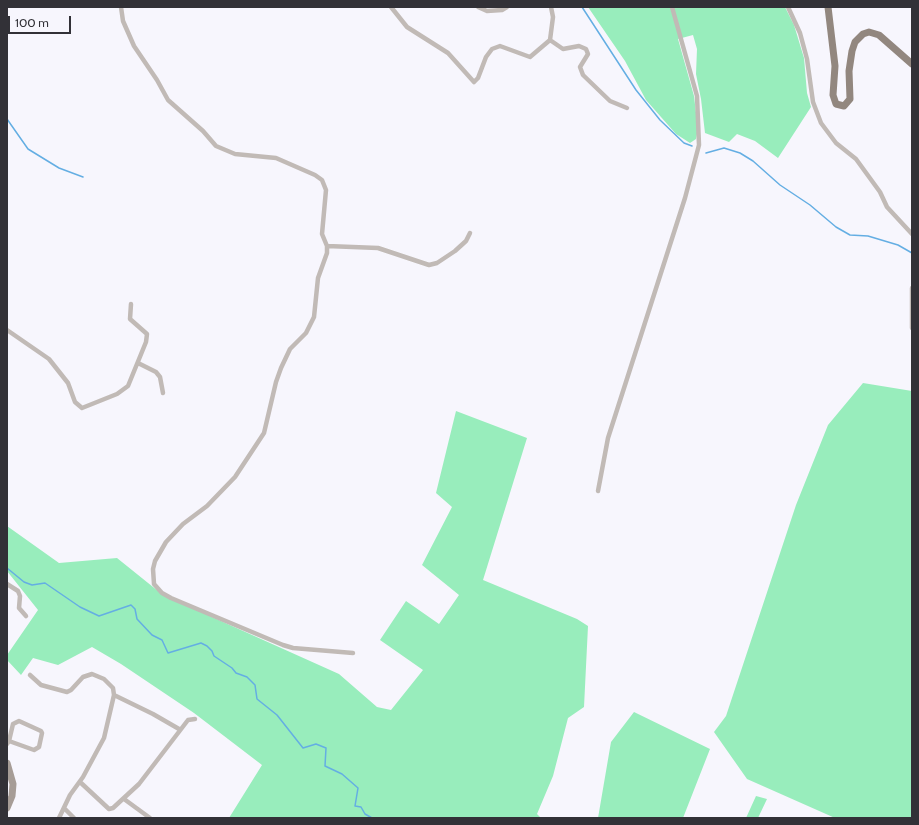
<!DOCTYPE html>
<html>
<head>
<meta charset="utf-8">
<style>
  body { margin:0 }
  #map { position:relative; width:919px; height:825px; overflow:hidden; background:#f7f6fd; font-family:Cabin,sans-serif }
  canvas { display:block }
  .frame { position:absolute; inset:0; border:8px solid #323137; pointer-events:none }
  .scale { position:absolute; left:8px; top:16px; width:63px; height:18px; box-sizing:border-box; border:2px solid #323137; border-top:0; padding-left:5px; font-size:12px; line-height:14px; white-space:nowrap; color:#323137; -webkit-text-stroke:3px #f7f6fd; paint-order:stroke }
</style>
</head>
<body>
<div id="map">
<canvas width="919" height="825"></canvas>
<div class="frame"></div>
<div class="scale">100 m</div>
</div>
<script>
const context = document.querySelector('canvas').getContext('2d');
context.lineJoin = 'round';
function fill(path, color) {
  context.fillStyle = color;
  context.fill(path, 'evenodd');
}
function shape(rows) {
  const path = new Path2D();
  for (const r of rows) {
    path.moveTo(r[0], r[1]);
    for (let i = 2; i < r.length; i += 2) path.lineTo(r[i], r[i + 1]);
  }
  return path;
}
function stroke(path, color, width, dash) {
  context.strokeStyle = color;
  context.lineWidth = width;
  context.lineCap = dash ? 'butt' : 'round';
  context.setLineDash(dash || []);
  context.stroke(path);
}
fill(shape([
  [588,7,785,7,794,25,804,58,807,93,811,107,778,158,755,141,737,134,729,142,705,133,701,99,696,74,697,49,693,35,678,39,694,96,698,129,696,139,690,143,676,134,646,100,625,61],
  [863,383,912,391,912,818,835,818,747,779,714,732,726,716,796,505,828,425],
  [456,411,527,438,483,580,577,619,588,626,584,707,568,718,553,776,537,814,541,818,229,818,262,765,194,713,121,664,92,647,58,665,33,658,21,675,7,660,7,655,38,610,7,571,7,526,59,563,117,558,163,595,339,674,377,707,391,710,423,670,380,640,406,601,439,624,459,595,422,565,452,507,436,493],
  [634,712,710,749,683,818,598,818,611,742],
  [756,796,767,799,758,818,746,818]
]), '#98edbc');
stroke(shape([
  [582,7,636,90,660,120,684,143,692,146],
  [7,119,28,149,59,168,83,177],
  [706,153,724,148,740,153,753,161,780,185,810,205,836,227,850,235,868,236,898,245,912,253],
  [7,568,24,582,32,585,45,583,80,607,99,616,131,605,135,609,137,619,152,635,162,640,168,653,201,643,207,646,212,651,214,656,232,668,236,673,247,677,255,685,257,699,277,715,303,748,316,744,326,748,325,766,342,774,358,788,355,806,361,807,365,814,372,818]
]), '#64aee3', 1.5);
stroke(shape([
  [121,7,123,21,134,46,157,80,168,100,203,131,216,146,235,154,276,158,315,175,322,180,326,190,322,234,327,246,327,253,318,278,314,317,306,333,290,349,281,368,276,382,264,433,235,477,207,506,183,524,166,542,155,561,153,569,154,584,162,593,171,598,283,645,293,648,353,653],
  [391,7,407,27,448,53,474,82,478,78,486,57,492,49,500,46,530,57,550,40,553,17,551,7],
  [478,7,487,11,502,10,507,7],
  [788,7,800,33,807,59,813,102,821,123,836,143,856,159,880,192,887,207,912,234],
  [550,40,563,49,579,46,586,49,588,54,580,67,583,75,610,101,627,108],
  [327,246,378,248,429,265,437,263,455,251,466,241,470,233],
  [912,288,912,328],
  [7,330,49,359,68,383,75,402,82,408,117,394,128,386,146,342,147,334,130,319,131,304],
  [138,363,156,372,160,377,163,393],
  [598,491,608,438,685,198,699,145,697,96,672,7],
  [7,584,18,591,20,596,19,608,26,616],
  [30,675,41,685,67,692,71,690,83,677,92,674,104,679,113,688,114,695,104,738,83,777,70,795,59,818],
  [114,695,153,714,179,729],
  [7,744,9,741,13,724,19,721,41,731,42,733,39,747,34,750,9,741],
  [80,782,109,809,113,808,139,784,188,720,195,719],
  [124,799,150,818],
  [64,808,74,818]
]), '#c1bab6', 4.5);
stroke(shape([
  [7,763,13,784,12,796,7,808]
]), '#a69c96', 7);
stroke(shape([
  [828,7,835,66,833,95,836,104,844,106,850,99,849,71,852,51,855,42,863,34,869,32,879,35,912,64]
]), '#92877f', 7);
</script>
</body>
</html>
